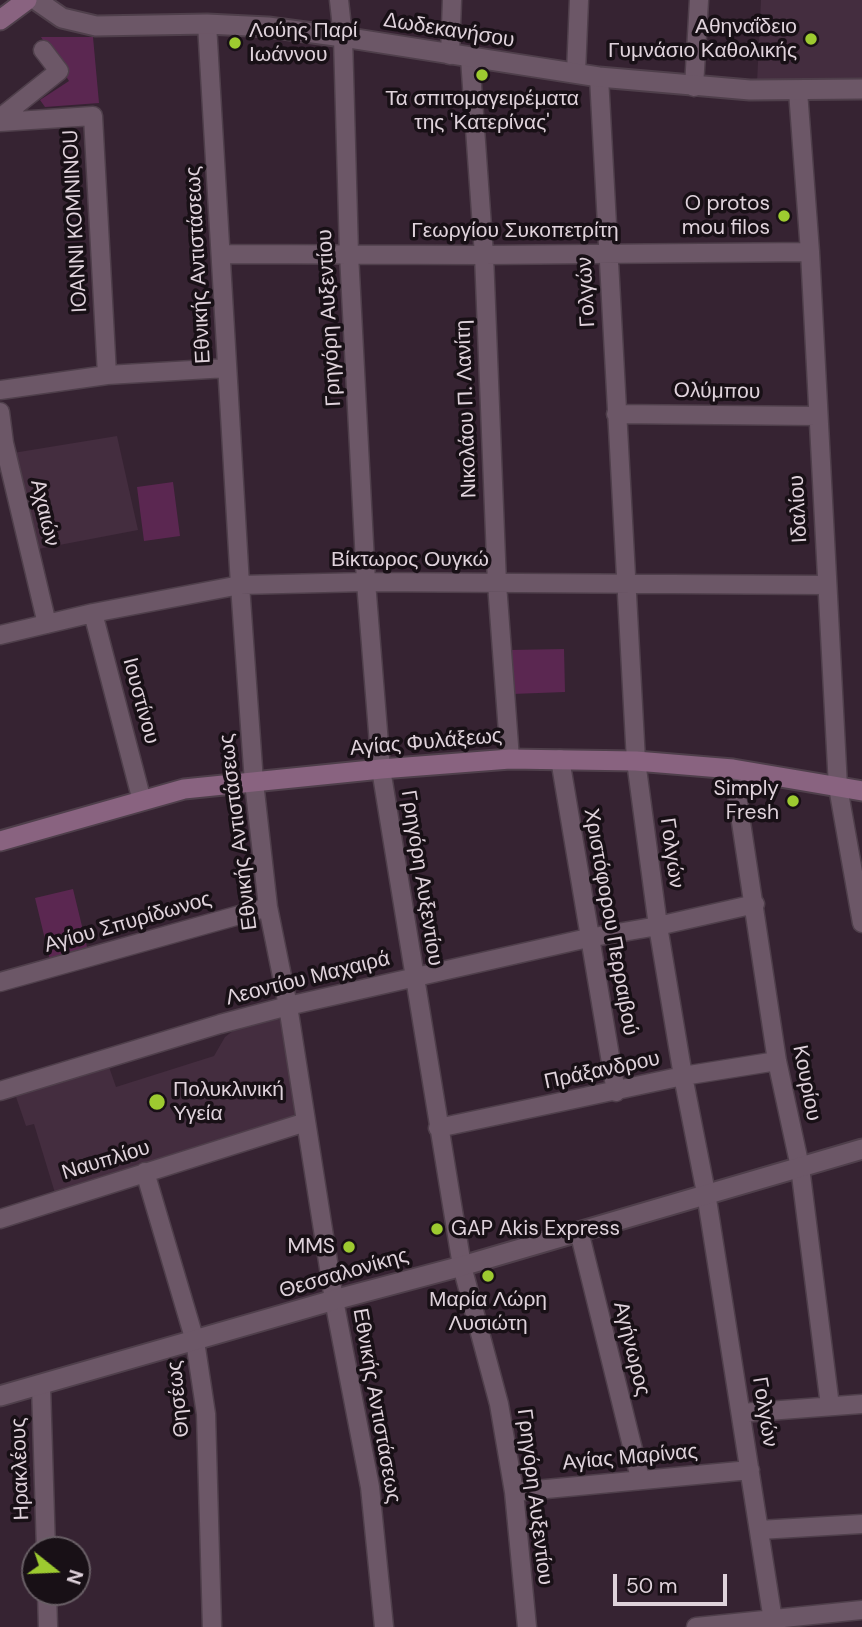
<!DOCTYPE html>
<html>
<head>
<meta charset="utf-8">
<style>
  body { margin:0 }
  #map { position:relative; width:862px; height:1627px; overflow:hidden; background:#362332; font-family:"DM Sans",sans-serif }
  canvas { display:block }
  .north { position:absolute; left:21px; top:1536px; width:70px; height:70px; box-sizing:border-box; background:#181016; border:2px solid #685e65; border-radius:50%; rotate:108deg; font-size:19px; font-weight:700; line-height:28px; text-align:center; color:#dfd2db }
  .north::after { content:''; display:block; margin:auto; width:24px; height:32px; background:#9dca30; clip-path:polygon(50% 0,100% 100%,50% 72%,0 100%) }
  .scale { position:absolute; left:613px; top:1574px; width:114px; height:32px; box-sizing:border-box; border:4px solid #dfd2db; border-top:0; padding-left:9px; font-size:21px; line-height:24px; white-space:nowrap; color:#dfd2db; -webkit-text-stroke:5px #181016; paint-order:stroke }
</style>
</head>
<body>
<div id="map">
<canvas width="862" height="1627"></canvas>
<div class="north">N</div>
<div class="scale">50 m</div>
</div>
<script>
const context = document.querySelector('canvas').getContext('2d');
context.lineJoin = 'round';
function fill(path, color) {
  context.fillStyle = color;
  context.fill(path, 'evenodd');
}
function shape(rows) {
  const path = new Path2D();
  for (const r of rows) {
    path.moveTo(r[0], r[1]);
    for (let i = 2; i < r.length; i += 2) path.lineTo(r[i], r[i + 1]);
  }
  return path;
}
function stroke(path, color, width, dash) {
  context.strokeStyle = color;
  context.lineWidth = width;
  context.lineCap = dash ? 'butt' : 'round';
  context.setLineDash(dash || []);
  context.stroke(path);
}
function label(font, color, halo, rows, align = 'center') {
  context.font = font + ' "DM Sans",sans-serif';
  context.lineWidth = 7;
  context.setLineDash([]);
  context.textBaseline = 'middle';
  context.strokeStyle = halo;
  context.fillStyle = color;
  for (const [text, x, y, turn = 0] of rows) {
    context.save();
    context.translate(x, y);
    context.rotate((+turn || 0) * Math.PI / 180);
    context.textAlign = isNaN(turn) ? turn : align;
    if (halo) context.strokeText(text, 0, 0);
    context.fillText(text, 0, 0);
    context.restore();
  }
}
fill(shape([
  [761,0,862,0,862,78,757,83],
  [117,436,138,530,33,550,13,453],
  [276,1018,283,1022,297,1110,293,1117,55,1193,34,1124,26,1126,15,1094,108,1064,116,1087,214,1056,225,1037,238,1027]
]), '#442d3f');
fill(shape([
  [41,37,93,37,99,103,45,107,40,100,69,81],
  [173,482,180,536,144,541,137,487],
  [564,649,565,692,512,694,510,650],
  [73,889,88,951,50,960,35,898]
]), '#5b2751');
const minor = shape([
  [339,0,343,37,349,254,366,582,381,769,462,1266,499,1404,514,1492,527,1627],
  [207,24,240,585,254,782,268,907,288,1006,334,1300,370,1487,384,1627],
  [450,55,452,0],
  [470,58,484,255,497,584,510,759],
  [576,73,579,0],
  [599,77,636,761,658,926,683,1076,706,1193,774,1627],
  [694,87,699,0],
  [798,91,810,252,838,787,862,923],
  [0,118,59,71,43,50],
  [0,122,93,116,107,375],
  [222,254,484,255,810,252],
  [0,390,107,375,227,368],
  [0,412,4,443,47,624],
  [616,414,817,416],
  [93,613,142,801],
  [0,635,93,613,240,585,366,582,825,585],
  [560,759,616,1092],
  [733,769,777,1061,800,1167,830,1406],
  [0,982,268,907],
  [0,1091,220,1024,288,1006,588,938,658,926,755,904],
  [438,1128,683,1076,777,1061],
  [145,1172,195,1341,206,1414,212,1627],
  [0,1219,306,1122],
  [579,1231,640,1478],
  [41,1386,46,1550],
  [741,1413,862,1404],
  [514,1492,750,1470],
  [759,1530,862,1524],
  [47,1592,48,1627],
  [696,1627,862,1610]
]);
const tertiary = shape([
  [36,0,62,18,96,26,207,24,268,27,343,37,599,77,750,90,862,89],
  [0,1396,334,1300,462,1266,862,1149]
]);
const secondary = shape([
  [0,20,27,0],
  [0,841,184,789,381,769,510,759,636,761,733,769,862,791]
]);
stroke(minor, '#4f3f4b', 21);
stroke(tertiary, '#4f3f4b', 23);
stroke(secondary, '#4f3f4b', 23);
stroke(minor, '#6c5767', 18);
stroke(tertiary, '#6c5767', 19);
stroke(secondary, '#896380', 19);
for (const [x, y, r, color] of [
  [811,39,7,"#9dca30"],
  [235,43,7,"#9dca30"],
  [482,75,7,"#9dca30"],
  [784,216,7,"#9dca30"],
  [793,801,7,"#9dca30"],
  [157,1102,9,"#9dca30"],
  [437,1229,7,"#9dca30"],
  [349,1247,7,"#9dca30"],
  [488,1276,7,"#9dca30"]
]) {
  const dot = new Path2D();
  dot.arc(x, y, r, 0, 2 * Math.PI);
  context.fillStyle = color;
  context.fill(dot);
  stroke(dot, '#181016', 2.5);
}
label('21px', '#dfd2db', '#181016', [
  ["Αθηναΐδειο",797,27],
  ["Γυμνάσιο Καθολικής",797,51],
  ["Λούης Παρί",249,31,"left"],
  ["Ιωάννου",249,55,"left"],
  ["Τα σπιτομαγειρέματα",482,99,"center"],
  ["της 'Κατερίνας'",482,123,"center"],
  ["O protos",770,204],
  ["mou filos",770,228],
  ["Simply",779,789],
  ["Fresh",779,813],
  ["Πολυκλινική",173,1090,"left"],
  ["Υγεία",173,1114,"left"],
  ["GAP Akis Express",451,1229,"left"],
  ["MMS",335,1247],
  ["Μαρία Λώρη",488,1300,"center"],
  ["Λυσιώτη",488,1324,"center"]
], 'right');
label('21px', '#dfd2db', '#181016', [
  ["Δωδεκανήσου",449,31,9],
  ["IOANNI KOMNINOU",76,221,-93],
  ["Γεωργίου Συκοπετρίτη",515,231],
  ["Εθνικής Αντιστάσεως",199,265,-93],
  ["Γολγών",587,292,-93],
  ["Γρηγόρη Αυξεντίου",330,318,-93],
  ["Ολύμπου",717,392,1],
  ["Νικολάου Π. Λανίτη",467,409,-92],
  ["Ιδαλίου",799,509,-93],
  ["Αχαιών",44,513,77],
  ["Βίκτωρος Ουγκώ",410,560],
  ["Ιουστίνου",140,701,75],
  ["Αγίας Φυλάξεως",426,743,-5],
  ["Εθνικής Αντιστάσεως",239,832,-97],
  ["Γολγών",671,853,82],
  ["Γρηγόρη Αυξεντίου",421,878,81],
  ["Χριστόφορου Περραιβού",610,922,80],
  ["Αγίου Σπυρίδωνος",128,923,-16],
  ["Λεοντίου Μαχαιρά",308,979,-14],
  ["Πράξανδρου",602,1071,-12],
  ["Κουρίου",806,1083,79],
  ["Ναυπλίου",106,1161,-17],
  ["Θεσσαλονίκης",344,1274,-16],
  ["Αγήνωρος",631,1349,76],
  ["Θησέως",179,1399,-96],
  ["Εθνικής Αντιστάσεως",376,1406,80],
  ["Γολγών",764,1412,81],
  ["Αγίας Μαρίνας",630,1458,-5],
  ["Ηρακλέους",21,1469,-92],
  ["Γρηγόρη Αυξεντίου",534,1497,83]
]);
</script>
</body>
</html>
